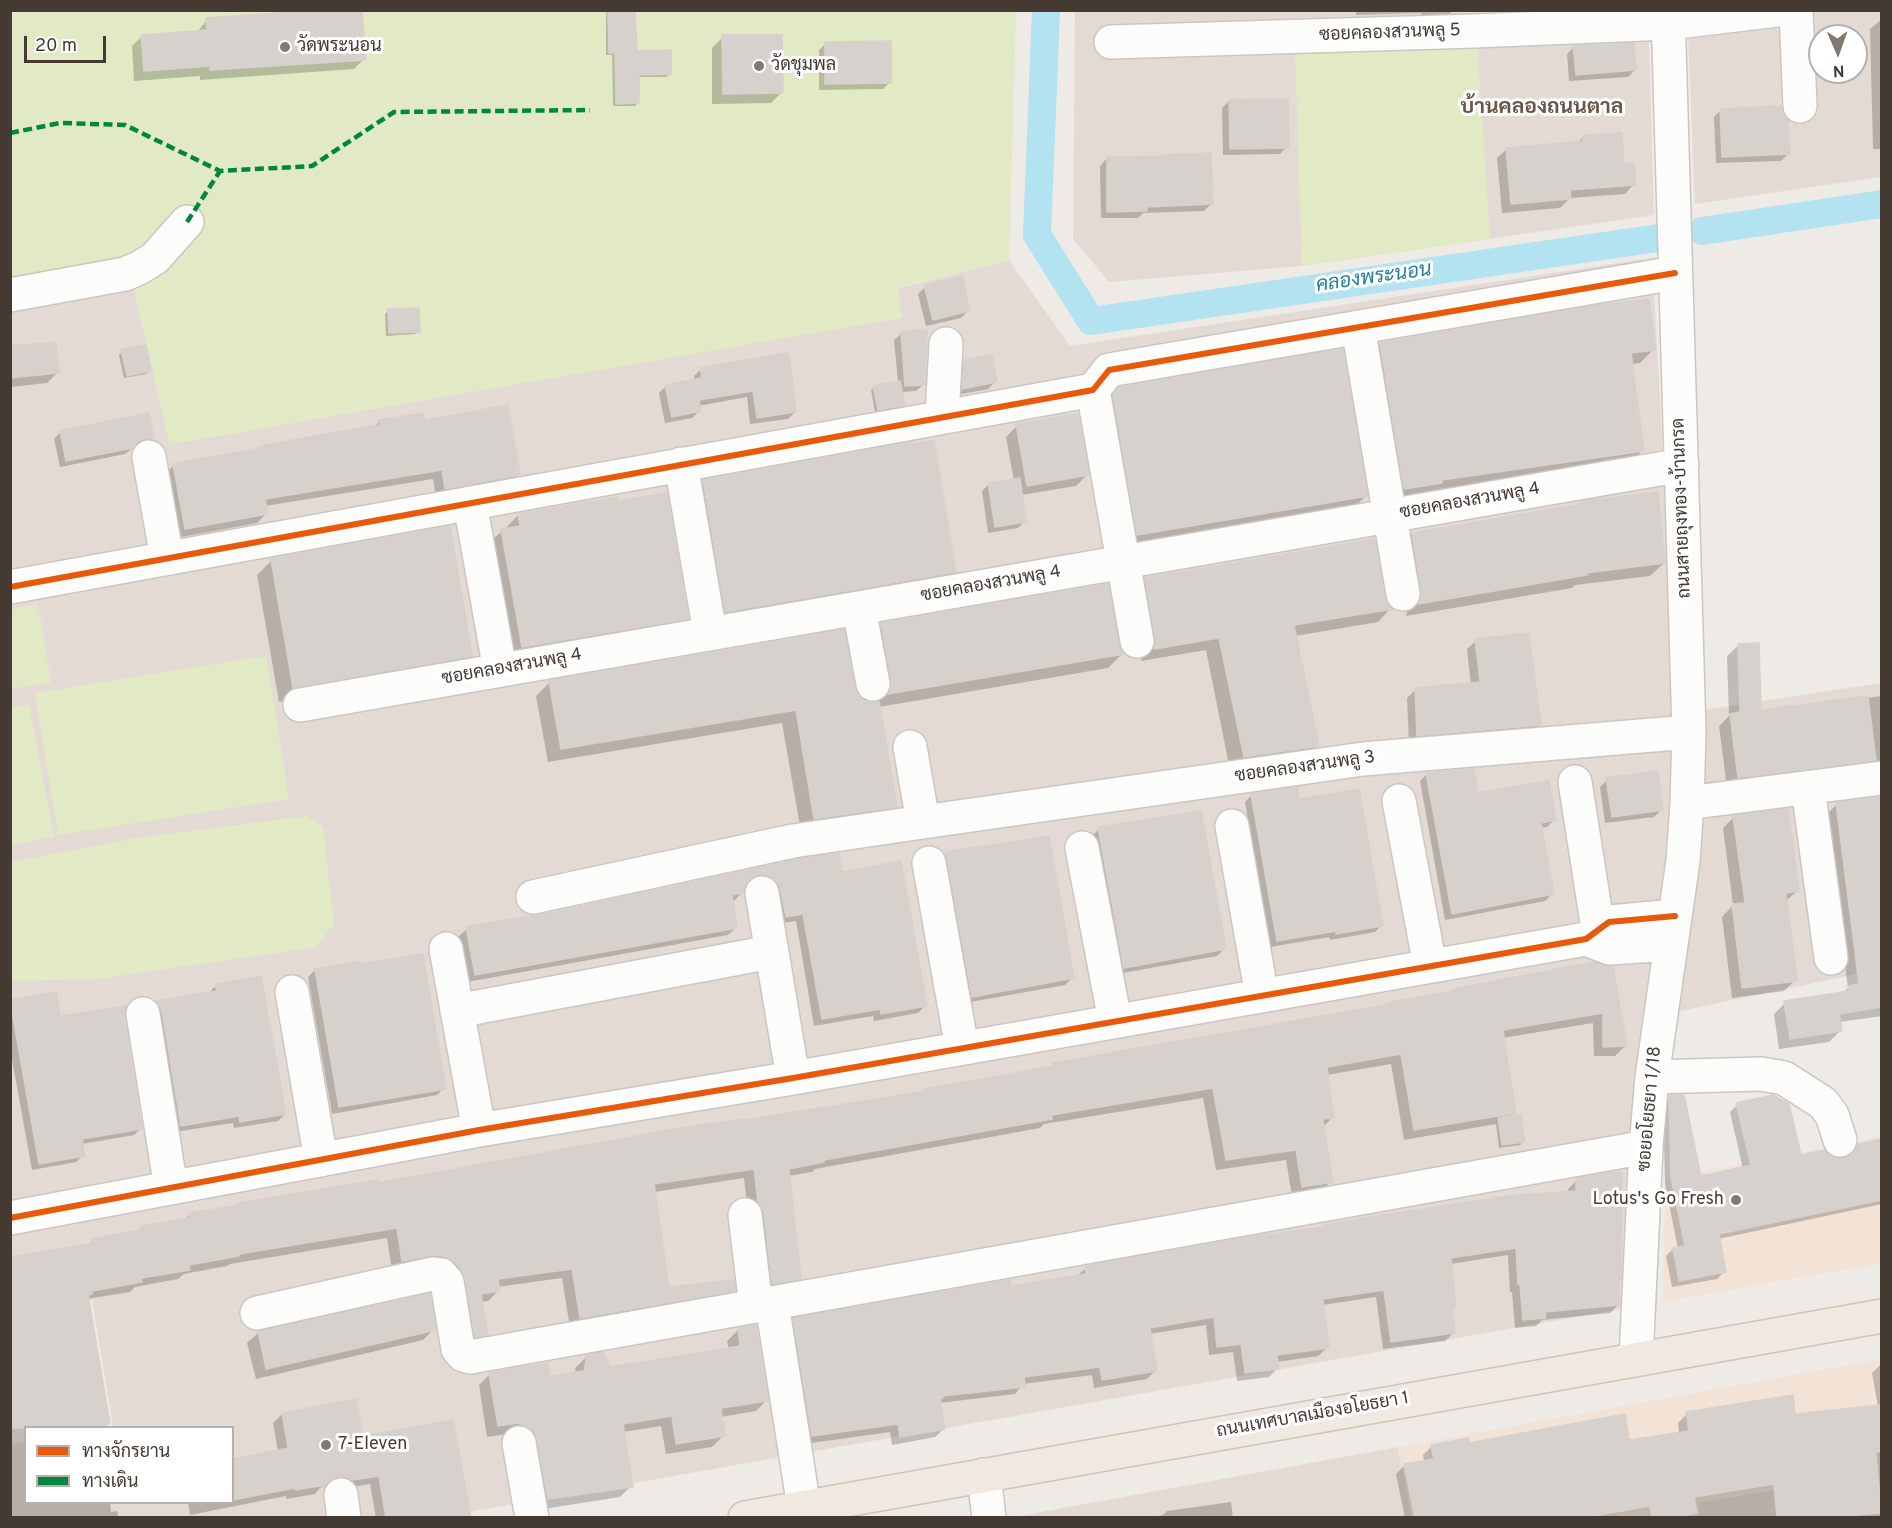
<!DOCTYPE html>
<html>
<head>
<meta charset="utf-8">
<style>
  body { margin:0 }
  #map { position:relative; width:1892px; height:1528px; overflow:hidden; background:#eeeae6; font-family:Overpass,Sarabun,sans-serif }
  canvas { display:block }
  .frame { position:absolute; inset:0; border:12px solid #443a32; pointer-events:none }
  .legend { position:absolute; left:24px; top:1426px; width:210px; height:78px; box-sizing:border-box; background:#fff; border:2px solid #b4b0ad; margin:0; padding:8px 10px; list-style:none; font-size:18px; color:#443a32 }
  .legend li { display:flex; align-items:center; gap:12px; height:30px }
  .legend b { width:30px; border:2px solid #b4b0ad }
  .north { position:absolute; left:1808px; top:24px; width:60px; height:60px; box-sizing:border-box; background:#fff; border:2px solid #b4b0ad; border-radius:50%; rotate:178deg; font-size:16px; font-weight:700; line-height:24px; text-align:center; color:#443a32 }
  .north::after { content:''; display:block; margin:auto; width:21px; height:27px; background:#807871; clip-path:polygon(50% 0,100% 100%,50% 72%,0 100%) }
  .scale { position:absolute; left:24px; top:36px; width:82px; height:27px; box-sizing:border-box; border:3px solid #443a32; border-top:0; padding-left:8px; font-size:18px; line-height:21px; white-space:nowrap; color:#443a32; -webkit-text-stroke:4px #fff; paint-order:stroke }
</style>
</head>
<body>
<div id="map">
<canvas width="1892" height="1528"></canvas>
<div class="frame"></div>
<ul class="legend">
<li><b style="height:8px;background:#e8590c"></b>ทางจักรยาน</li>
<li><b style="height:8px;background:#00873e"></b>ทางเดิน</li>
</ul>
<div class="north">N</div>
<div class="scale">20 m</div>
</div>
<script>
const context = document.querySelector('canvas').getContext('2d');
context.lineJoin = 'round';
function fill(path, color) {
  context.fillStyle = color;
  context.fill(path, 'evenodd');
}
function shape(rows) {
  const path = new Path2D();
  for (const r of rows) {
    path.moveTo(r[0], r[1]);
    for (let i = 2; i < r.length; i += 2) path.lineTo(r[i], r[i + 1]);
  }
  return path;
}
function stroke(path, color, width, dash) {
  context.strokeStyle = color;
  context.lineWidth = width;
  context.lineCap = dash ? 'butt' : 'round';
  context.setLineDash(dash || []);
  context.stroke(path);
}
function label(font, color, halo, rows, align = 'center') {
  context.font = font + ' Overpass,Sarabun,sans-serif';
  context.lineWidth = 6;
  context.setLineDash([]);
  context.textBaseline = 'middle';
  context.strokeStyle = halo;
  context.fillStyle = color;
  for (const [text, x, y, turn = 0] of rows) {
    context.save();
    context.translate(x, y);
    context.rotate((+turn || 0) * Math.PI / 180);
    context.textAlign = isNaN(turn) ? turn : align;
    if (halo) context.strokeText(text, 0, 0);
    context.fillText(text, 0, 0);
    context.restore();
  }
}
fill(shape([
  [1075,11,1648,11,1654,215,1302,266,1109,282,1073,239],
  [1687,11,1881,11,1881,177,1695,204],
  [1820,36,1856,36,1856,72,1820,72],
  [1652,258,1661,416,1674,744,1670,858,1649,1017,1628,1139,1622,1309,435,1518,11,1517,11,1444,25,1441,26,1502,232,1502,232,1428,105,1427,113,1426,92,1300,11,1314,11,284,128,264,170,444,901,317,898,288,1009,260,1070,346],
  [1881,683,1881,969,1671,1013,1703,710],
  [1398,1447,1412,1517,1008,1518],
  [1881,1451,1881,1517,1684,1518,1700,1515,1698,1502,1814,1484,1810,1460]
]), '#e3dbd3');
fill(shape([
  [1881,1136,1881,1263,1663,1302,1665,1179],
  [1881,1359,1881,1451,1811,1460,1814,1484,1698,1502,1700,1515,1684,1517,1648,1517,1647,1511,1609,1518,1412,1517,1398,1447]
]), '#f3e3d7');
fill(shape([
  [11,11,1016,11,1009,260,898,287,901,318,170,444,128,264,11,284],
  [1477,41,1490,239,1302,266,1295,49],
  [38,604,51,682,11,689,11,609],
  [266,656,289,799,58,835,35,693],
  [29,705,54,837,11,845,11,708],
  [307,816,323,827,334,924,316,947,98,979,11,981,11,862,137,838]
]), '#e1eac4');
fill(shape([
  [606,10,634,10,636,52,670,74,666,77,638,77,638,103,635,106,613,106,612,55,606,55],
  [1356,10,1453,10,1446,19,1422,19,1421,13,1356,15],
  [1501,10,1625,10,1501,13],
  [1882,19,1882,149,1873,149,1870,29],
  [207,20,364,59,354,69,200,80,200,76,134,81,132,46,142,36,197,32],
  [723,37,782,92,771,103,712,104,712,48],
  [826,43,890,82,883,89,819,90,819,50],
  [1574,47,1635,70,1628,77,1569,81,1567,54],
  [1229,101,1287,147,1280,154,1223,155,1222,108],
  [1721,110,1788,154,1781,161,1716,163,1714,117],
  [1583,137,1623,165,1634,184,1625,194,1570,198,1560,208,1502,213,1497,158,1507,149,1577,143],
  [1107,158,1211,204,1204,211,1143,213,1138,218,1101,218,1100,166],
  [925,287,968,311,961,318,926,326,918,294],
  [388,311,419,331,415,334,386,336,385,314],
  [902,333,924,384,916,391,901,392,903,405,900,408,875,412,871,390,874,387,898,382,894,340],
  [1380,344,1654,349,1640,363,1631,364,1643,450,1629,464,1391,502,1367,358],
  [10,348,57,373,47,383,10,387],
  [122,352,149,371,146,374,124,378,119,355],
  [787,355,795,412,788,419,750,424,747,397,698,406,699,411,692,418,665,423,659,393,666,386,694,381,694,376,701,369],
  [965,362,995,382,988,389,956,395,957,369],
  [1120,389,1366,496,1351,510,1123,549,1105,404],
  [379,422,424,422,519,475,509,484,436,497,433,479,265,506,266,514,257,523,176,538,164,475,174,465,262,449,265,446,373,428],
  [1017,426,1087,475,1076,486,1021,495,1025,521,1018,528,988,533,982,491,989,484,1014,481,1006,437],
  [61,432,153,439,146,446,137,445,125,454,60,467,54,439],
  [704,481,955,572,940,586,711,626,689,496],
  [1581,503,1664,563,1650,576,1575,585,1572,588,1406,616,1409,605,1399,547,1412,534,1578,506],
  [518,515,687,618,675,630,511,658,490,542,502,531,507,530,507,527],
  [272,560,471,656,456,670,279,702,257,575],
  [1146,579,1383,598,1390,609,1378,622,1295,636,1317,746,1304,759,1230,770,1206,650,1141,661,1143,652,1132,592],
  [882,625,1117,645,1122,654,1108,668,879,707,896,806,882,820,801,832,782,723,548,762,536,696,550,682,853,688,857,697,867,703,876,703,878,696,867,639],
  [1476,641,1539,725,1531,733,1409,743,1407,698,1415,690,1471,685,1467,649],
  [1739,645,1760,711,1882,696,1882,774,1727,788,1719,726,1729,716,1727,656],
  [1427,774,1477,794,1554,820,1547,827,1540,828,1552,894,1545,901,1445,920,1420,781],
  [1607,780,1662,809,1654,817,1605,823,1600,787],
  [1252,795,1382,925,1375,932,1330,940,1329,937,1270,947,1245,802],
  [1882,798,1882,1016,1839,1022,1841,1030,1829,1042,1779,1049,1774,1014,1785,1003,1843,993,1848,988,1825,816,1837,804],
  [1734,817,1797,891,1785,902,1795,980,1784,991,1732,998,1722,917,1733,905,1723,828],
  [1099,829,1224,949,1217,956,1117,974,1092,836],
  [947,854,1072,978,1065,985,965,1003,940,861],
  [797,861,841,873,925,1006,918,1013,874,1021,873,1016,814,1026,796,921,778,924,751,881,744,884,742,892,735,900,731,901,736,928,728,935,467,982,459,936,467,929,555,913],
  [1571,967,1626,1045,1615,1056,1594,1056,1593,1023,1503,1038,1514,1113,1510,1117,1523,1142,1520,1145,1499,1148,1496,1124,1404,1140,1391,1064,1327,1075,1333,1117,1322,1128,1331,1181,1321,1192,1292,1196,1286,1160,1216,1170,1203,1098,1044,1124,1040,1128,815,1169,812,1172,788,1176,800,1278,789,1289,762,1293,748,1213,744,1178,654,1192,668,1288,734,1290,723,1300,570,1328,562,1278,497,1287,498,1291,488,1301,481,1302,486,1334,478,1343,474,1325,472,1325,475,1345,465,1347,456,1290,392,1271,387,1238,230,1264,227,1266,184,1274,178,1279,135,1287,130,1292,87,1299,109,1423,104,1428,26,1428,26,1502,110,1502,111,1512,117,1511,119,1518,10,1518,10,1259,88,1245,93,1240,136,1233,141,1228,185,1220,190,1214,377,1185,922,1093,924,1090,1050,1068,1054,1065,1385,1007,1451,993,1454,990],
  [315,970,444,1088,437,1095,332,1114,308,977],
  [216,985,285,1114,278,1121,234,1128,233,1123,174,1132,150,1009,157,1002,209,993],
  [11,1002,59,1018,123,1017,141,1128,134,1135,81,1144,83,1155,76,1162,32,1170,10,1048],
  [1670,1097,1700,1178,1743,1169,1730,1112,1737,1105,1800,1157,1835,1160,1849,1157,1859,1145,1882,1140,1882,1204,1718,1239,1724,1272,1717,1279,1672,1287,1666,1256,1673,1249,1678,1249,1665,1184,1663,1104],
  [1577,1180,1619,1279,1617,1282,1618,1305,1610,1313,1542,1320,1536,1326,1515,1328,1512,1292,1510,1292,1508,1255,1450,1264,1454,1307,1451,1311,1453,1333,1445,1341,1383,1349,1376,1297,1322,1305,1327,1348,1318,1356,1277,1362,1277,1369,1269,1377,1237,1381,1233,1352,1209,1355,1206,1325,1149,1334,1155,1371,1147,1379,1094,1388,1092,1375,1023,1384,1015,1394,939,1403,944,1429,935,1437,892,1445,890,1432,804,1444,786,1328,794,1320,1077,1276,1086,1268,1322,1229,1324,1227,1568,1193,1568,1189],
  [434,1329,423,1340,256,1379,247,1343,258,1333],
  [738,1330,767,1400,756,1411,721,1417,723,1436,712,1447,666,1454,661,1426,623,1432,631,1486,620,1497,537,1510,507,1434,487,1437,479,1385,490,1374,549,1378,576,1374,575,1368,586,1357,609,1368,729,1349,727,1341],
  [1881,1364,1882,1518,1405,1518,1396,1474,1405,1465,1424,1462,1423,1455,1432,1446,1628,1442,1679,1434,1678,1423,1687,1414,1794,1415,1878,1407,1872,1373],
  [282,1414,361,1437,408,1518,376,1518,370,1484,342,1489,338,1486,328,1485,320,1488,315,1494,286,1499,286,1496,190,1515,188,1502,232,1502,232,1461,278,1452,273,1423],
  [1231,1502,1233,1518,1147,1518,1163,1515,1167,1511]
]), '#0003');
stroke(shape([
  [1046,10,1037,235,1091,321,1658,238],
  [1702,231,1882,204]
]), '#b3e2f0', 28);
const building = shape([
  [320,10,362,10,366,60,210,70,210,66,144,71,141,35,207,30,206,18,320,10],
  [608,10,635,10,637,51,671,50,671,74,639,75,639,103,616,104,615,53,609,53,608,10],
  [722,35,782,35,783,93,723,94,722,35],
  [891,41,891,83,825,84,825,42,891,41],
  [1634,43,1636,70,1576,75,1573,46,1634,43],
  [1288,99,1289,148,1230,149,1229,100,1288,99],
  [1781,106,1784,116,1788,120,1790,154,1722,157,1720,109,1781,106],
  [1622,133,1624,164,1634,163,1636,185,1570,190,1571,199,1511,204,1506,148,1583,141,1583,135,1622,133],
  [1211,153,1213,204,1147,207,1147,211,1107,212,1107,157,1162,156,1162,155,1211,153],
  [962,276,970,311,933,320,924,285,962,276],
  [1649,299,1656,350,1631,353,1644,451,1442,480,1442,483,1404,489,1380,343,1594,306,1649,299],
  [419,308,420,332,389,333,388,309,419,308],
  [927,329,925,385,905,386,901,332,927,329],
  [56,342,59,373,10,378,10,346,56,342],
  [146,345,151,371,127,376,121,350,146,345],
  [1343,349,1368,496,1137,535,1113,395,1119,387,1343,349],
  [789,353,796,412,757,418,753,391,699,400,701,411,672,417,665,385,702,378,700,368,789,353],
  [992,355,997,382,962,389,964,360,992,355],
  [900,381,905,405,878,410,873,386,900,381],
  [508,405,520,475,445,489,442,470,265,499,268,514,185,529,173,464,265,447,264,445,380,425,379,420,424,413,425,420,508,405],
  [149,413,154,439,145,439,137,442,133,448,66,461,60,431,149,413],
  [1078,414,1089,475,1027,486,1016,424,1078,414],
  [934,440,956,572,725,612,703,480,912,442,913,444,934,440],
  [1020,478,1026,522,995,527,988,483,1020,478],
  [1658,492,1665,563,1586,573,1587,575,1418,604,1421,591,1412,533,1581,504,1580,502,1583,501,1658,492],
  [667,493,688,619,522,647,501,529,520,526,518,514,618,497,619,501,667,493],
  [450,526,472,656,293,688,271,559,450,526],
  [1375,539,1385,597,1388,605,1393,609,1294,625,1319,746,1244,757,1219,638,1154,649,1155,638,1145,578,1375,539],
  [1108,584,1119,644,1124,654,888,694,891,681,881,623,1108,584],
  [844,630,855,687,858,696,867,702,879,701,897,807,814,819,796,710,561,749,549,681,844,630],
  [1529,633,1541,725,1417,736,1415,688,1480,682,1475,639,1529,633],
  [1759,643,1761,710,1868,696,1876,760,1738,778,1730,714,1740,712,1738,644,1759,643],
  [1474,769,1478,793,1549,781,1556,820,1541,823,1554,894,1452,914,1426,773,1474,769],
  [1658,771,1663,810,1612,817,1606,778,1658,771],
  [1297,787,1299,799,1359,789,1383,926,1336,934,1336,931,1277,941,1251,794,1297,787],
  [1881,797,1881,1007,1839,1014,1842,1031,1790,1039,1784,1001,1849,991,1848,986,1859,984,1836,803,1881,797],
  [1788,809,1799,891,1786,893,1797,981,1742,988,1732,904,1745,903,1733,816,1788,809],
  [1201,811,1226,949,1124,968,1098,827,1201,811],
  [1049,836,1074,978,972,997,946,852,1049,836],
  [839,853,842,872,901,861,927,1006,881,1014,880,1009,822,1019,803,914,786,917,780,886,769,876,759,874,750,879,745,886,744,893,732,895,737,928,475,975,466,927,555,912,796,859,839,853],
  [423,954,446,1089,339,1107,315,969,360,961,361,964,423,954],
  [1593,962,1613,967,1627,1046,1603,1047,1603,1013,1503,1030,1516,1113,1414,1130,1401,1054,1327,1067,1334,1118,1323,1119,1333,1182,1302,1187,1296,1150,1226,1160,1213,1088,1052,1115,1052,1119,824,1160,824,1162,789,1169,801,1279,772,1284,764,1213,758,1202,754,1169,654,1184,669,1287,734,1280,735,1291,580,1318,572,1269,498,1279,500,1291,481,1294,488,1335,475,1337,465,1279,461,1270,455,1262,443,1256,428,1256,402,1261,397,1228,239,1254,239,1256,189,1265,190,1270,141,1278,142,1282,92,1291,92,1294,88,1295,110,1424,87,1428,10,1428,10,1257,93,1243,92,1239,141,1230,141,1226,190,1218,190,1213,239,1205,239,1203,378,1180,378,1183,675,1129,741,1119,741,1121,924,1091,924,1089,1054,1066,1053,1063,1386,1005,1386,1003,1454,991,1454,989,1593,962],
  [261,976,286,1114,240,1122,239,1116,181,1126,162,1011,156,1001,217,991,215,984,261,976],
  [56,992,60,1016,126,1006,124,1017,142,1129,82,1139,85,1156,39,1164,10,1000,56,992],
  [1669,1095,1684,1095,1701,1176,1751,1165,1736,1103,1773,1095,1789,1104,1801,1155,1825,1150,1835,1158,1845,1158,1853,1153,1858,1144,1881,1139,1881,1200,1719,1234,1726,1272,1679,1281,1673,1248,1685,1246,1671,1177,1669,1095],
  [1521,1114,1525,1142,1502,1145,1498,1118,1521,1114],
  [1612,1172,1622,1172,1621,1280,1618,1280,1620,1305,1545,1312,1546,1318,1523,1320,1520,1284,1518,1284,1516,1248,1451,1258,1456,1308,1452,1308,1455,1333,1391,1342,1384,1290,1323,1299,1329,1348,1277,1355,1279,1369,1245,1373,1241,1344,1217,1347,1214,1317,1150,1328,1157,1371,1102,1380,1100,1367,1024,1377,1025,1387,942,1396,943,1398,940,1399,945,1429,900,1437,898,1424,812,1436,793,1318,1010,1280,1011,1286,1086,1274,1085,1266,1249,1237,1324,1227,1323,1225,1396,1213,1516,1195,1576,1191,1576,1179,1612,1172],
  [430,1294,436,1330,266,1369,258,1331,430,1294],
  [756,1325,768,1401,721,1408,725,1436,676,1444,672,1416,623,1424,633,1487,548,1499,537,1440,534,1431,518,1423,498,1426,489,1373,548,1363,550,1376,584,1371,586,1362,585,1355,603,1352,610,1367,740,1346,738,1328,756,1325],
  [1793,1395,1795,1414,1881,1405,1881,1452,1876,1452,1881,1513,1826,1518,1777,1518,1774,1484,1694,1497,1697,1513,1670,1518,1652,1518,1650,1506,1581,1518,1415,1518,1404,1464,1434,1459,1431,1445,1468,1438,1469,1443,1625,1414,1629,1440,1689,1431,1686,1412,1793,1395],
  [356,1399,363,1436,453,1420,471,1518,386,1518,379,1476,352,1480,348,1478,338,1477,330,1480,326,1485,295,1490,295,1488,232,1500,232,1459,288,1448,282,1413,356,1399]
]);
fill(building, '#d6d1cd');
stroke(building, '#d7d1cc', 1.5);
const minor = shape([
  [1796,10,1800,106],
  [1111,42,1474,31,1669,23,1777,10],
  [10,295,125,274,139,268,155,258,187,222],
  [1358,327,1403,594],
  [1093,390,1137,641],
  [942,417,946,344],
  [149,457,167,558],
  [681,464,710,633],
  [470,503,500,670],
  [10,587,1093,390,1109,370,1675,273],
  [859,608,873,684],
  [300,705,1682,465],
  [910,747,923,822],
  [1575,782,1598,929],
  [1808,788,1831,958],
  [1399,801,1430,966],
  [1687,803,1882,778],
  [1232,826,1262,996],
  [1082,848,1115,1021],
  [929,863,962,1048],
  [762,893,793,1078],
  [533,897,793,841,923,822,1363,759,1689,732],
  [1586,939,1609,948,1671,944],
  [446,949,479,1130],
  [292,992,321,1160],
  [457,1011,771,952],
  [143,1014,171,1188],
  [1652,1077,1761,1074,1784,1078,1823,1103,1832,1115,1840,1140],
  [745,1215,756,1306],
  [10,1218,479,1130,793,1078,1586,939,1609,922,1675,916],
  [772,1304,804,1507],
  [257,1313,432,1274,441,1275,447,1282,458,1349,463,1355,470,1357,1646,1147],
  [1636,1359,1646,1147,1652,1077,1683,861,1687,803,1689,732,1668,10],
  [519,1443,532,1518],
  [984,1475,989,1518],
  [341,1495,344,1518]
]);
const major = shape([
  [745,1518,1882,1316]
]);
stroke(minor, '#cbc6c2', 36);
stroke(major, '#d2c3b2', 36);
stroke(minor, '#fcfcfb', 33);
stroke(major, '#f0e9e2', 33);
stroke(shape([
  [10,133,60,123,125,125,220,171,312,166,394,112,590,110],
  [187,222,220,171]
]), '#00873e', 4.5, [9, 4.5]);
stroke(shape([
  [10,587,1093,390,1109,370,1675,273],
  [10,1218,479,1130,793,1078,1586,939,1609,922,1675,916]
]), '#e8590c', 6);
for (const [x, y, r, color] of [
  [285,47,6,"#807871"],
  [759,66,6,"#807871"],
  [1736,1200,6,"#807871"],
  [326,1445,6,"#807871"]
]) {
  const dot = new Path2D();
  dot.arc(x, y, r, 0, 2 * Math.PI);
  context.fillStyle = color;
  context.fill(dot);
  stroke(dot, '#fff', 2);
}
label('18px', '#443a32', '#fff', [
  ["ซอยคลองสวนพลู 5",1390,34,-2],
  ["ซอยคลองสวนพลู 4",1470,502,-10],
  ["ถนนสายถุงทอง-บ้านกรด",1683,508,-92],
  ["ซอยคลองสวนพลู 4",991,585,-10],
  ["ซอยคลองสวนพลู 4",512,668,-10],
  ["ซอยคลองสวนพลู 3",1305,768,-8],
  ["ซอยอโยธยา 1/18",1651,1109,-85],
  ["ถนนเทศบาลเมืองอโยธยา 1",1313,1416,-10]
]);
label('18px', '#443a32', '#fff', [
  ["วัดพระนอน",297,47],
  ["วัดชุมพล",771,66],
  ["Lotus's Go Fresh",1724,1200,"right"],
  ["7-Eleven",338,1445]
], 'left');
label('italic 20px', '#237d9c', '#fff', [
  ["คลองพระนอน",1374,279,-8]
]);
label('bold 21px', '#685649', '#fff', [
  ["บ้านคลองถนนตาล",1542,109]
]);
</script>
</body>
</html>
